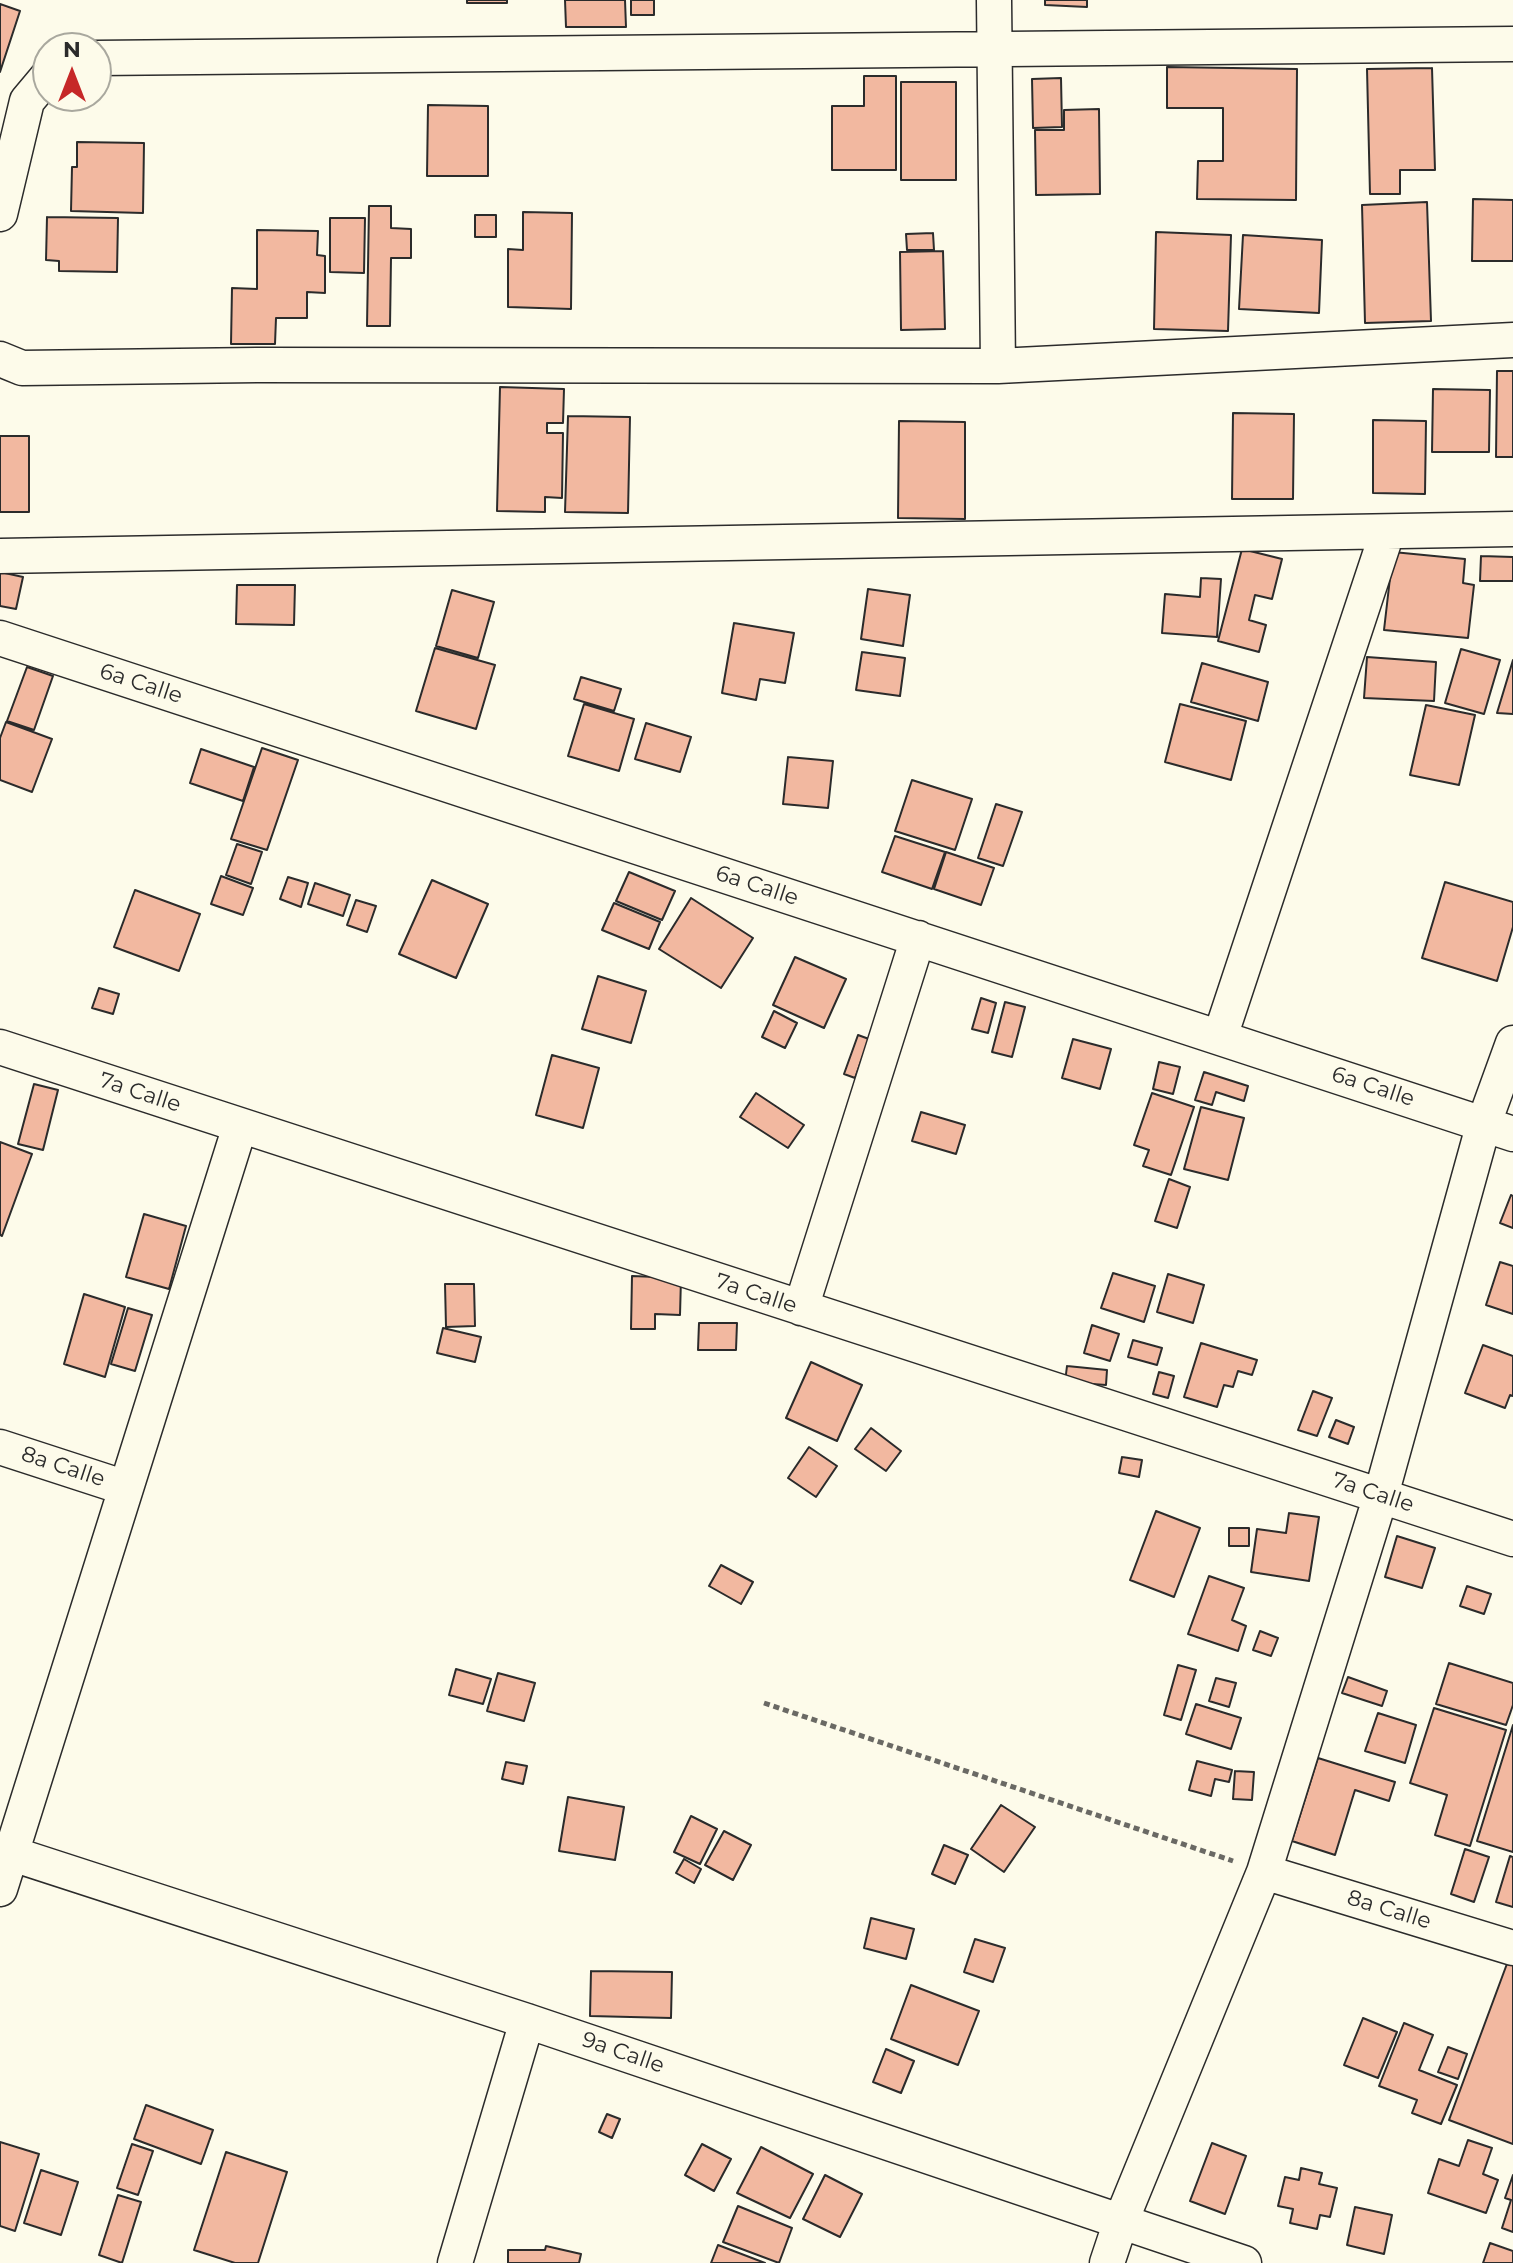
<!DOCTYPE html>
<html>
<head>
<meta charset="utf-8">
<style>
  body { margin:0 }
  #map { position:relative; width:1513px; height:2263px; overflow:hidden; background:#fdfbea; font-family:Montserrat,sans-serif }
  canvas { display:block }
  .north { position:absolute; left:32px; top:32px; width:80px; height:80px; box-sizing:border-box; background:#fdfbea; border:2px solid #a9a89e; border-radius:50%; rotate:0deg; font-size:22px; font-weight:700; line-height:32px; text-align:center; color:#2b2b2b }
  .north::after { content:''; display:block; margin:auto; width:28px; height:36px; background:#c62828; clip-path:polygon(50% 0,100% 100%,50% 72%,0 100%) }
</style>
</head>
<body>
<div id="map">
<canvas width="1513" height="2263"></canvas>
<div class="north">N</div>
</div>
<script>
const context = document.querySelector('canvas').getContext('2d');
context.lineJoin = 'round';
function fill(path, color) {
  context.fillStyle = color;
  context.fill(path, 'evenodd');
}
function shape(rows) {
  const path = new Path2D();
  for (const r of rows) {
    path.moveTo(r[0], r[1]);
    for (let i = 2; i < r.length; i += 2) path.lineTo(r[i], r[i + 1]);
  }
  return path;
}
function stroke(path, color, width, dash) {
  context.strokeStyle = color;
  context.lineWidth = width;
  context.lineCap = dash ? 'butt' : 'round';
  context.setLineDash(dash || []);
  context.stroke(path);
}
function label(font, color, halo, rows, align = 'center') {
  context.font = font + ' Montserrat,sans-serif';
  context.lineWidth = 6;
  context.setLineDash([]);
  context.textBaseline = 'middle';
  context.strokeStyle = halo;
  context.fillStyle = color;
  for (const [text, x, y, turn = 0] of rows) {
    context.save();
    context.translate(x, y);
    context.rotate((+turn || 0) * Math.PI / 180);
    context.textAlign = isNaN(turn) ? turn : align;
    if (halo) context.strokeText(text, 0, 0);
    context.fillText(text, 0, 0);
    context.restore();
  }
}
const building = shape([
  [467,0,507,0,507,3,467,3,467,0],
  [565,0,625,0,626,27,566,27,565,0],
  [631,0,654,0,654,15,631,15,631,0],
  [1045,0,1087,0,1087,7,1045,5,1045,0],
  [0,4,20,11,0,72,0,4],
  [1167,67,1297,69,1296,200,1197,199,1198,161,1223,161,1223,108,1167,108,1167,67],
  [1432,68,1435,170,1400,170,1400,194,1370,194,1367,69,1432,68],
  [864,76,896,76,896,170,832,170,832,106,864,106,864,76],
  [1061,78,1062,127,1033,128,1032,79,1061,78],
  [901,82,956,82,956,180,901,180,901,82],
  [428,105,488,106,488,176,427,176,428,105],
  [1099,109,1100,194,1036,195,1035,130,1064,130,1064,110,1099,109],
  [77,142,144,143,143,213,71,211,72,167,77,167,77,142],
  [1473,199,1513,200,1513,261,1472,261,1473,199],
  [1427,202,1431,321,1365,323,1362,205,1427,202],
  [369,206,391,206,391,228,411,229,411,258,391,258,390,326,367,326,369,206],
  [523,212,572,213,571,309,508,307,508,249,523,250,523,212],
  [475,215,496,215,496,237,475,237,475,215],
  [47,217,118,218,117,272,59,271,59,261,46,260,47,217],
  [330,218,365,218,364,273,330,272,330,218],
  [257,230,318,231,317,255,325,256,325,293,307,292,307,318,276,318,275,344,231,344,232,288,257,289,257,230],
  [1156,232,1231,235,1228,331,1154,329,1156,232],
  [933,233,934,250,907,250,906,234,933,233],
  [1243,235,1322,240,1319,313,1239,309,1243,235],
  [943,251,945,329,901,330,900,252,943,251],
  [1497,371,1513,371,1513,457,1496,457,1497,371],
  [500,387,564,389,563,423,547,423,547,433,563,433,562,498,545,497,545,512,497,511,500,387],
  [1433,389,1490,390,1489,452,1432,452,1433,389],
  [1233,413,1294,414,1293,499,1232,499,1233,413],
  [568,416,630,417,628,513,565,512,568,416],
  [1373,420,1426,421,1425,494,1373,493,1373,420],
  [899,421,965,422,965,519,898,518,899,421],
  [0,436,29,436,29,512,0,512,0,436],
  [1242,549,1282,559,1272,599,1255,595,1249,620,1266,625,1259,652,1218,641,1242,549],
  [1393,552,1465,559,1463,583,1474,585,1468,638,1384,630,1393,552],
  [1481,556,1513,557,1513,581,1480,581,1481,556],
  [0,572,23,577,16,609,0,606,0,572],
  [1201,578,1221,579,1217,637,1162,633,1165,594,1200,597,1201,578],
  [237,585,295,585,294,625,236,624,237,585],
  [868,589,910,595,903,646,861,639,868,589],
  [452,590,494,602,478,658,436,646,452,590],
  [734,623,794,633,785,683,760,679,756,700,722,693,734,623],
  [435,648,495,665,476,729,416,711,435,648],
  [1461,649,1500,660,1484,714,1445,703,1461,649],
  [862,652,905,658,900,696,856,690,862,652],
  [1367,657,1436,662,1434,701,1364,698,1367,657],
  [1513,660,1513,714,1497,713,1513,660],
  [1202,663,1268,682,1258,721,1191,702,1202,663],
  [27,667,53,676,34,730,7,721,27,667],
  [581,677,621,689,614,711,574,699,581,677],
  [584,704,634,719,619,771,568,756,584,704],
  [1180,704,1246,721,1231,780,1165,762,1180,704],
  [1426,705,1475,715,1459,785,1410,775,1426,705],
  [6,722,52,739,32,792,0,780,0,738,6,722],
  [646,723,691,737,680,772,635,759,646,723],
  [262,748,298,760,267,850,231,839,262,748],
  [201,749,254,767,243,801,190,783,201,749],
  [788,757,833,761,828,808,783,804,788,757],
  [912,780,972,799,955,850,895,831,912,780],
  [996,804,1022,812,1003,866,978,858,996,804],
  [895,836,945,852,932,889,882,872,895,836],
  [237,844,262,852,251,884,226,875,237,844],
  [946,852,994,868,981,905,934,889,946,852],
  [629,872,675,891,662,920,616,901,629,872],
  [221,876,253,888,243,915,211,904,221,876],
  [288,877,308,883,301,907,280,899,288,877],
  [432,880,488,904,456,978,399,954,432,880],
  [1445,882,1513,902,1513,927,1497,981,1422,958,1445,882],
  [315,883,350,895,343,916,308,904,315,883],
  [135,890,200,914,179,971,114,947,135,890],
  [691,898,753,938,721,988,659,949,691,898],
  [356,900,376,906,367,932,347,925,356,900],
  [614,903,660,922,649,949,602,930,614,903],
  [795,957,846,979,824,1028,773,1005,795,957],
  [598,976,646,991,631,1043,582,1029,598,976],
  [99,988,119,994,113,1014,92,1008,99,988],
  [981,998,996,1003,988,1033,972,1029,981,998],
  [1005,1002,1025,1007,1012,1057,992,1052,1005,1002],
  [774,1011,797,1023,785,1048,762,1037,774,1011],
  [858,1035,869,1039,855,1078,844,1074,858,1035],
  [1073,1039,1111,1049,1100,1089,1062,1078,1073,1039],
  [552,1055,599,1068,583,1128,536,1115,552,1055],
  [1159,1062,1180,1067,1173,1094,1153,1089,1159,1062],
  [1204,1072,1248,1086,1244,1101,1216,1092,1212,1105,1195,1100,1204,1072],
  [34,1084,58,1090,43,1150,18,1144,34,1084],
  [756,1093,804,1125,788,1148,740,1117,756,1093],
  [1152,1093,1194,1107,1171,1175,1143,1166,1149,1150,1134,1145,1152,1093],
  [1201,1107,1244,1118,1228,1180,1184,1169,1201,1107],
  [921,1112,965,1125,956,1154,912,1141,921,1112],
  [0,1142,32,1154,2,1236,0,1235,0,1142],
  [1169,1179,1190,1187,1177,1228,1155,1221,1169,1179],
  [1511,1195,1513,1196,1513,1228,1500,1223,1511,1195],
  [144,1214,186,1226,169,1289,126,1277,144,1214],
  [1500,1262,1513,1266,1513,1314,1486,1305,1500,1262],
  [1113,1273,1155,1286,1144,1322,1101,1308,1113,1273],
  [1168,1274,1204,1285,1193,1323,1157,1312,1168,1274],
  [632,1276,681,1278,680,1315,655,1314,655,1329,631,1329,632,1276],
  [445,1284,474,1284,475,1326,446,1327,445,1284],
  [84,1294,125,1307,105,1377,64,1364,84,1294],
  [128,1308,152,1315,135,1371,111,1364,128,1308],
  [699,1323,737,1323,736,1350,698,1350,699,1323],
  [1092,1325,1119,1334,1110,1361,1084,1353,1092,1325],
  [443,1328,481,1337,475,1362,437,1353,443,1328],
  [1133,1340,1162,1348,1157,1365,1128,1357,1133,1340],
  [1201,1343,1257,1360,1252,1375,1238,1371,1233,1387,1224,1385,1217,1407,1184,1397,1201,1343],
  [1483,1345,1513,1356,1513,1396,1510,1395,1505,1408,1465,1393,1483,1345],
  [811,1362,862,1385,837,1441,786,1418,811,1362],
  [1067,1366,1107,1370,1106,1385,1065,1382,1067,1366],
  [1159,1372,1174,1376,1168,1398,1153,1394,1159,1372],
  [1313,1391,1332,1398,1317,1436,1298,1430,1313,1391],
  [1336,1420,1354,1427,1348,1444,1329,1437,1336,1420],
  [871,1428,901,1451,886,1471,855,1449,871,1428],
  [809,1447,837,1466,816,1497,788,1478,809,1447],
  [1122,1457,1142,1460,1139,1477,1119,1473,1122,1457],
  [1156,1511,1200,1528,1174,1597,1130,1580,1156,1511],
  [1289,1513,1319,1517,1309,1581,1251,1572,1257,1529,1286,1533,1289,1513],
  [1229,1528,1249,1528,1249,1546,1229,1546,1229,1528],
  [1397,1536,1435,1548,1422,1588,1385,1577,1397,1536],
  [721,1565,753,1582,741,1604,709,1586,721,1565],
  [1209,1576,1244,1588,1232,1620,1246,1626,1238,1651,1188,1634,1209,1576],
  [1467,1586,1491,1594,1484,1614,1460,1606,1467,1586],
  [1260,1631,1278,1638,1271,1656,1253,1650,1260,1631],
  [1449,1663,1513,1683,1513,1705,1506,1725,1436,1704,1449,1663],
  [1178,1665,1196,1670,1181,1720,1164,1715,1178,1665],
  [456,1669,491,1679,483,1704,449,1695,456,1669],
  [498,1673,535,1683,524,1721,487,1711,498,1673],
  [1348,1677,1387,1691,1382,1706,1342,1693,1348,1677],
  [1216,1678,1236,1683,1229,1707,1209,1701,1216,1678],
  [1196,1704,1241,1718,1231,1749,1186,1734,1196,1704],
  [1434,1708,1506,1730,1470,1846,1435,1835,1447,1795,1410,1783,1434,1708],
  [1378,1713,1416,1725,1405,1763,1365,1751,1378,1713],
  [1513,1725,1513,1852,1477,1841,1513,1725],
  [1318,1758,1395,1782,1389,1801,1355,1790,1335,1855,1292,1841,1318,1758],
  [1197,1761,1232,1770,1229,1782,1215,1779,1211,1796,1189,1790,1197,1761],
  [506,1762,527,1766,523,1784,502,1779,506,1762],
  [1235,1771,1254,1772,1252,1800,1233,1799,1235,1771],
  [568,1797,624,1807,615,1860,559,1851,568,1797],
  [1001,1805,1035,1827,1004,1872,971,1849,1001,1805],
  [691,1816,717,1829,700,1864,674,1852,691,1816],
  [724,1831,751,1845,733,1880,705,1865,724,1831],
  [944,1845,968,1855,955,1884,932,1874,944,1845],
  [1465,1849,1489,1857,1474,1902,1451,1894,1465,1849],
  [1510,1856,1513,1857,1513,1907,1496,1902,1510,1856],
  [684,1859,701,1869,694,1883,676,1873,684,1859],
  [871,1918,914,1929,906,1959,864,1948,871,1918],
  [975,1939,1005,1948,993,1982,964,1972,975,1939],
  [1508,1961,1513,1963,1513,2144,1449,2120,1508,1961],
  [591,1971,672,1972,671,2018,590,2016,591,1971],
  [911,1985,979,2011,958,2065,891,2039,911,1985],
  [1363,2018,1397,2032,1378,2078,1344,2065,1363,2018],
  [1404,2023,1433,2035,1419,2070,1457,2085,1441,2124,1412,2113,1417,2100,1379,2086,1404,2023],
  [1448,2047,1467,2054,1458,2079,1438,2072,1448,2047],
  [886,2049,914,2061,901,2093,873,2082,886,2049],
  [146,2105,213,2130,201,2164,134,2139,146,2105],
  [607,2114,620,2119,612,2138,599,2132,607,2114],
  [1468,2140,1492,2148,1483,2174,1498,2180,1486,2213,1428,2193,1439,2159,1459,2166,1468,2140],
  [0,2142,39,2154,15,2231,0,2226,0,2142],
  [1212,2143,1246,2156,1225,2214,1190,2201,1212,2143],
  [132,2144,153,2151,138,2195,117,2188,132,2144],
  [702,2144,731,2159,714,2191,685,2175,702,2144],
  [761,2147,813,2174,790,2218,737,2193,761,2147],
  [226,2152,287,2172,258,2263,235,2263,194,2250,226,2152],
  [1301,2168,1322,2173,1319,2184,1337,2188,1330,2217,1320,2215,1317,2229,1290,2223,1293,2209,1278,2206,1285,2177,1299,2180,1301,2168],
  [41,2170,78,2182,61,2235,24,2223,41,2170],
  [825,2175,862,2194,840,2237,803,2219,825,2175],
  [1513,2175,1513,2232,1502,2228,1511,2200,1505,2198,1513,2175],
  [118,2195,141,2202,122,2263,99,2255,118,2195],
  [738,2206,792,2228,779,2263,723,2242,738,2206],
  [1355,2207,1392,2215,1384,2254,1347,2245,1355,2207],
  [1490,2243,1513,2251,1513,2263,1483,2263,1490,2243],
  [718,2245,765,2263,711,2263,718,2245],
  [546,2246,581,2254,579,2263,508,2263,508,2250,545,2250,546,2246]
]);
fill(building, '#f2b8a0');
stroke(building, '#2b2b2b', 2);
const street = shape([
  [994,0,998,366],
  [96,58,1513,44],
  [0,214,27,101,48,76],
  [0,359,22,368,257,365,998,366,1513,340],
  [0,556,1513,529],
  [0,638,1513,1134],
  [1220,1037,1387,533],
  [0,1047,1513,1539],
  [801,1308,918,938],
  [0,1447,126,1488],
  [0,1850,527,2021,1244,2263],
  [1264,1872,1513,1948],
  [0,1889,240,1126],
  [455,2263,527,2021],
  [1107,2263,1121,2221,1264,1872,1381,1495,1484,1123,1513,1043]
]);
stroke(street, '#2b2b2b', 37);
stroke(shape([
  [764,1703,1233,1861]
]), '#6a6964', 5, [6, 4]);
stroke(street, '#fdfbea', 34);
label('22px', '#2b2b2b', '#fdfbea', [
  ["6a Calle",141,684,18],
  ["6a Calle",757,886,18],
  ["6a Calle",1373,1087,18],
  ["7a Calle",140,1093,18],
  ["7a Calle",756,1294,18],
  ["8a Calle",63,1467,18],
  ["7a Calle",1373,1493,18],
  ["8a Calle",1389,1910,17],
  ["9a Calle",623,2053,19]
]);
</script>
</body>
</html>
